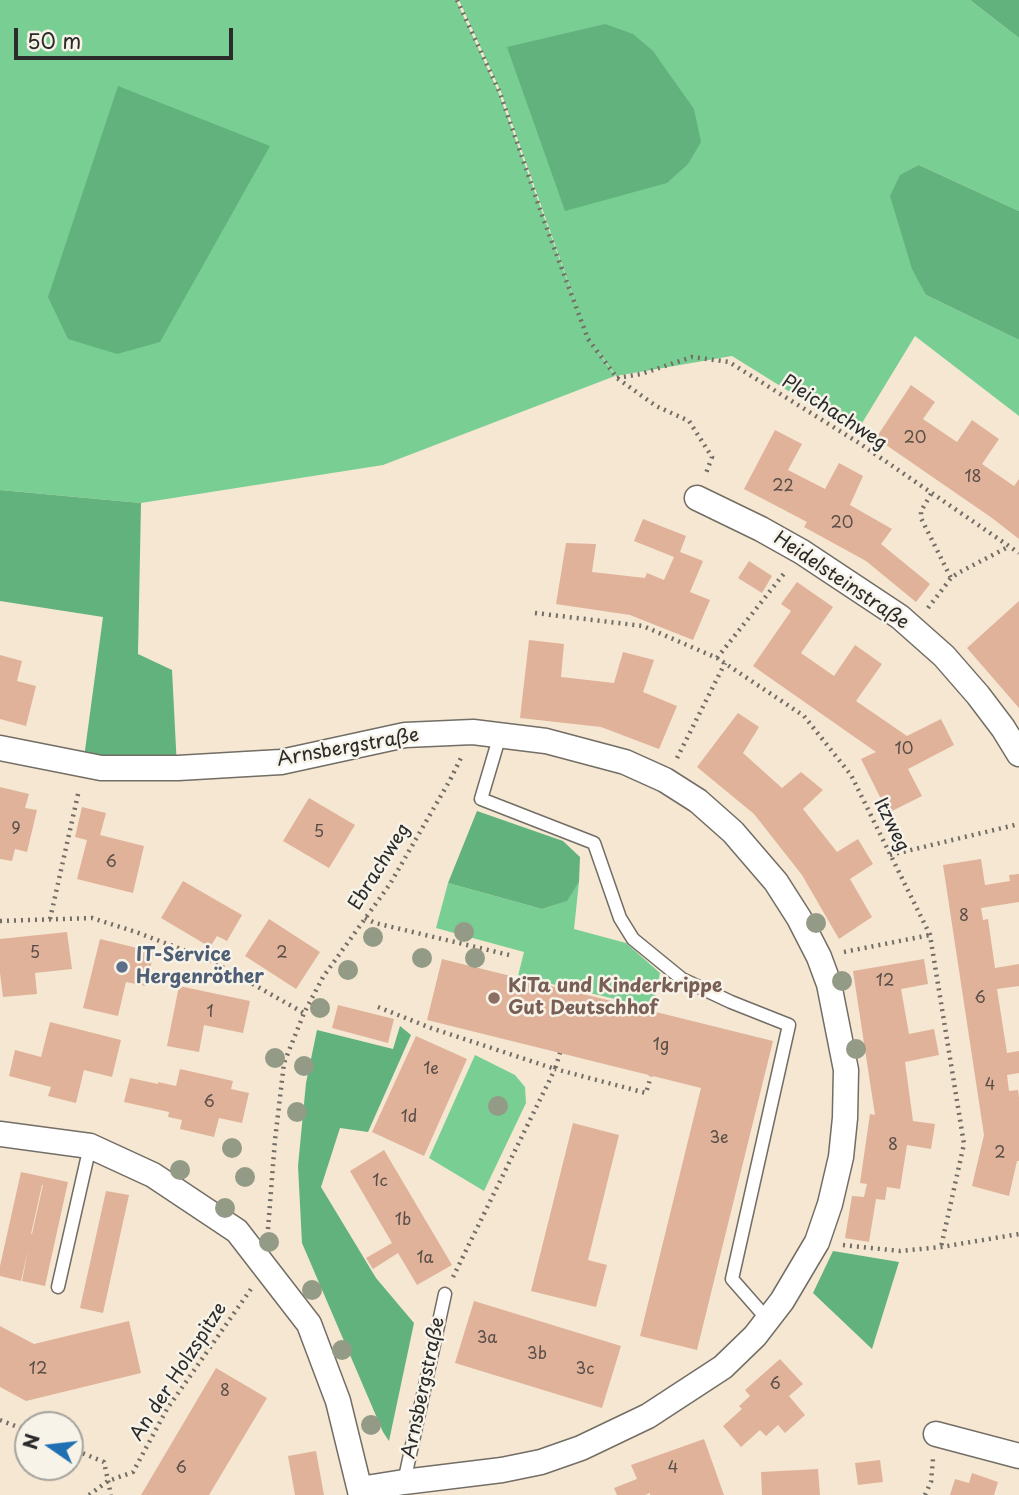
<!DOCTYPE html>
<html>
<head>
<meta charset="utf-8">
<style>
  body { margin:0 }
  #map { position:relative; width:1019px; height:1495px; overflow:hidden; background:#f5e7d2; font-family:"Playpen Sans",sans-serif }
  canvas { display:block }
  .north { position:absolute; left:14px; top:1411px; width:70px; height:70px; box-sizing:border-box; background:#f7f3e8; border:2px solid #a5a39c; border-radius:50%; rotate:284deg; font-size:19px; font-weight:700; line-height:28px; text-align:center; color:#2b2b2b }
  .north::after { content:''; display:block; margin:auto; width:24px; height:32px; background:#1f6fb2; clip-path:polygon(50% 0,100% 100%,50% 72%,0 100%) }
  .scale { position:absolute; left:14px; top:28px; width:219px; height:32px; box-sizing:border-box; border:4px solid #2b2b2b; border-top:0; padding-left:9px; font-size:21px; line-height:24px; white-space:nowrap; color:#2b2b2b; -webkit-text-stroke:5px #f7f3e8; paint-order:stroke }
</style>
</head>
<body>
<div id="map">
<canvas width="1019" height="1495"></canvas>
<div class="north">N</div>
<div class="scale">50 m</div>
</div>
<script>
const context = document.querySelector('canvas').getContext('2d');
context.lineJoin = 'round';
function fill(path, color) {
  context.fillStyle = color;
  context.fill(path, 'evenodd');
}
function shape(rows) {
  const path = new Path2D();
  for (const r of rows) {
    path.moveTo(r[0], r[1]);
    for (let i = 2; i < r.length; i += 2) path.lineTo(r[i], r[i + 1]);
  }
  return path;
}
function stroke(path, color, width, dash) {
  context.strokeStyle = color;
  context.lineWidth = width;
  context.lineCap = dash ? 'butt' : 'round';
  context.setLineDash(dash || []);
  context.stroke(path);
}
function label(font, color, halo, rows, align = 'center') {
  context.font = font + ' "Playpen Sans",sans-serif';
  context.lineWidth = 5;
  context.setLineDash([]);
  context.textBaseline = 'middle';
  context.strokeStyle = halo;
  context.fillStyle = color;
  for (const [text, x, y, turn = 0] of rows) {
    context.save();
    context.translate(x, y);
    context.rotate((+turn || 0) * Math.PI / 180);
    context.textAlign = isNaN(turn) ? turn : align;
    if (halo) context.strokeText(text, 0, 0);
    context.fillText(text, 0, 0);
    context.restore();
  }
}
fill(shape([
  [0,0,456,0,498,91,582,321,501,92,459,0,970,0,1019,38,1019,211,919,165,926,295,1019,340,1019,416,915,336,856,433,732,356,616,376,589,339,615,376,383,465,141,503,0,490],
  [579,882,574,929,626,943,660,973,653,1008,518,976,524,952,436,928,448,883,542,909,566,901],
  [475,1055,515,1075,525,1087,526,1103,484,1191,429,1158]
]), '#79cf93');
fill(shape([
  [970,0,1019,0,1019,38],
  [605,24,633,34,653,51,694,109,701,142,688,164,667,183,565,211,507,47],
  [118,86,270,146,160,342,117,354,68,339,48,297],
  [919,165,1019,211,1019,340,926,295,912,269,890,196,900,175],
  [0,490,141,503,138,654,172,670,177,768,83,765,103,617,0,601],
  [477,811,563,841,580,857,579,882,567,901,542,909,448,883],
  [400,1026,411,1035,368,1132,340,1128,321,1187,376,1278,414,1323,389,1441,383,1432,302,1243,298,1166,306,1083,317,1030,393,1049],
  [833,1251,899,1262,872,1349,813,1293]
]), '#62b27d');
fill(shape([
  [911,385,935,402,923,419,957,442,972,420,999,439,982,464,1014,486,1019,479,1019,539,992,518,876,438],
  [775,430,802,444,788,470,825,489,839,463,863,476,850,505,892,529,881,544,930,584,916,602,866,561,804,527,807,522,744,489],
  [643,519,686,536,680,552,703,561,690,592,710,600,693,640,630,615,556,604,566,543,596,544,592,572,645,578,647,573,664,580,674,557,634,541],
  [749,561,772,576,762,593,738,578],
  [797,582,833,607,801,653,834,676,855,645,882,664,856,701,907,736,941,719,954,745,908,769,922,796,888,813,861,759,876,752,753,666,791,611,781,604],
  [1019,601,1019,708,967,648],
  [529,640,564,644,561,677,614,683,623,652,654,660,643,692,677,706,659,749,601,727,520,718],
  [0,655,22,661,17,681,36,686,26,726,0,719],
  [738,713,759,727,743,753,782,788,801,772,823,790,803,809,837,852,858,839,873,864,850,879,872,917,839,939,802,875,754,814,697,767],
  [0,787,29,794,25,808,37,810,27,852,15,849,12,861,0,859],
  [309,798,355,825,329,868,283,841],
  [82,807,106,813,100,835,144,846,133,893,77,879,87,840,75,837],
  [981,859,985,885,1010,881,1009,875,1019,874,1019,902,981,908,983,920,988,919,995,968,1019,964,1019,986,997,989,1007,1053,1019,1051,1019,1073,1007,1075,1009,1091,1018,1090,1019,1098,1019,1161,1017,1161,1009,1196,972,1186,984,1135,943,865],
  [183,881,242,915,227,941,217,936,210,947,161,918],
  [269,919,320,952,296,989,245,956],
  [67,932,72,969,35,973,37,994,3,997,0,973,0,939],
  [100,939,154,952,146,986,126,982,118,1016,83,1008],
  [442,959,773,1041,697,1350,640,1336,701,1088,427,1020],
  [924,959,928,984,901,989,909,1034,934,1029,939,1055,905,1062,913,1121,935,1124,931,1149,907,1145,900,1189,887,1187,885,1200,876,1199,869,1242,845,1238,852,1196,864,1197,867,1184,860,1183,870,1114,875,1115,853,971],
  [179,986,250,1001,243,1033,204,1025,199,1052,167,1046],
  [338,1005,394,1019,388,1043,332,1028],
  [50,1022,121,1040,112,1077,84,1070,76,1103,48,1096,51,1087,9,1076,15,1050,41,1057],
  [416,1036,467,1059,424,1156,372,1132],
  [180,1069,233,1081,231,1089,249,1093,242,1123,219,1118,214,1137,180,1129,182,1120,168,1117,169,1112,124,1102,130,1078,158,1084,158,1082,176,1086],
  [573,1123,619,1135,588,1260,607,1265,596,1307,531,1291],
  [384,1150,452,1265,417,1285,398,1253,373,1269,366,1258,392,1243,350,1171],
  [21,1172,68,1182,45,1286,22,1281,28,1250,21,1281,0,1276,0,1266],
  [42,1185,43,1185,32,1234,31,1234],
  [106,1191,129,1195,103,1313,80,1308],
  [474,1301,621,1346,602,1408,455,1363],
  [129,1321,141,1373,26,1401,0,1387,0,1326,34,1344],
  [780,1359,803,1384,789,1396,805,1415,785,1433,778,1425,766,1436,760,1430,741,1447,723,1426,742,1409,739,1406,750,1396,745,1390],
  [216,1368,267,1398,209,1495,141,1495],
  [704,1439,724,1495,650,1495,650,1493,645,1495,617,1495,614,1488,637,1479,631,1465],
  [316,1451,324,1495,295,1495,288,1456],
  [880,1460,883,1482,858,1485,855,1463],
  [818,1469,820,1495,762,1495,761,1472],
  [972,1473,998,1482,994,1495,950,1495,955,1479,969,1483]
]), '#e0b29a');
const service = shape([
  [500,735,481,799,594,843,620,918,633,939,682,979,731,1002,789,1025,732,1279,768,1320],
  [58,1287,90,1146],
  [404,1482,445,1294]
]);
const minor = shape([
  [697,498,761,529,802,552,900,617,944,656,978,695,1003,728,1019,754],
  [0,748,101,768,178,768,281,762,405,735,473,732,546,741,625,762,665,780,698,801,733,832,776,882,799,918,819,957,829,984,846,1070,845,1118,841,1157,830,1204,817,1242,782,1301,755,1336,723,1367,648,1416,581,1448,541,1462,502,1470,404,1482,360,1489],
  [0,1134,90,1146,153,1175,237,1231,309,1324,338,1401,361,1495],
  [936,1434,1019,1456]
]);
stroke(service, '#726d65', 15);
stroke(minor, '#726d65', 27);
stroke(shape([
  [457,0,500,93,543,218,588,339,617,378,656,406,689,421,712,457,705,476],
  [617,378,641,374,692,357,729,362,859,443,1019,553],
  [931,494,921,511,921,518,951,578],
  [928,608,951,578,958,573,1008,547],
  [535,613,643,626,717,658,804,716,851,775,930,935,964,1144,941,1247],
  [717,658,786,571],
  [677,758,725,663],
  [890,855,1019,824],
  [365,918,375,923,509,955],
  [50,919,79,790],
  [0,921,92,918,136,932,210,960,304,1013],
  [844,952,930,935],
  [378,1007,431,1028,555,1069,560,1053],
  [268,1229,275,1140,284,1063,304,1013,323,977,390,884,450,780,461,758],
  [843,1245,900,1251,941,1247,1019,1234],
  [453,1277,555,1069,646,1093,651,1076],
  [0,1420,28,1431],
  [70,1448,104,1462,111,1495],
  [89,1495,108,1481,133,1472,167,1409,251,1289],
  [925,1495,931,1482,933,1459]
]), '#726d65', 4.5, [2, 5]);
stroke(service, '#fff', 12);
stroke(minor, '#fff', 24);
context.fillStyle = '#939b87';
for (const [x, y] of [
  [816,923],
  [464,932],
  [373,937],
  [422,958],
  [475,958],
  [348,970],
  [842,981],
  [320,1008],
  [856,1049],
  [275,1058],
  [304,1066],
  [498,1106],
  [297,1112],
  [232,1148],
  [180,1170],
  [245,1177],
  [225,1208],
  [269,1242],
  [312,1290],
  [342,1350],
  [371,1425]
]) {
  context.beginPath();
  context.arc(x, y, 10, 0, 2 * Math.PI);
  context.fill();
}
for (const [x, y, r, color] of [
  [122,967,7,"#5c6f8a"],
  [494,998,7,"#8d6e63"]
]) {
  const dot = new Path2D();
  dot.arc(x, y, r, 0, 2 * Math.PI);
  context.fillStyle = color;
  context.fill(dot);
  stroke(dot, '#f7f3e8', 2.5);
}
label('16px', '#584d47', null, [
  ["20",915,439],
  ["18",973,478],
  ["22",783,487],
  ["20",842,524],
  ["10",904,750],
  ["9",16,830],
  ["5",319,833],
  ["6",111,863],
  ["8",964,917],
  ["5",35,954],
  ["2",282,954],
  ["12",885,982],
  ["6",980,999],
  ["1",210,1013],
  ["1g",661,1046],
  ["1e",431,1070],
  ["4",990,1086],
  ["6",209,1103],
  ["1d",409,1118],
  ["3e",719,1139],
  ["8",893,1146],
  ["2",1000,1154],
  ["1c",380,1182],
  ["1b",403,1221],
  ["1a",425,1259],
  ["3a",487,1339],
  ["3b",537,1355],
  ["12",38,1370],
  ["3c",585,1370],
  ["6",775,1385],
  ["8",225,1392],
  ["6",181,1469],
  ["4",673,1469]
]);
label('19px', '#2b2b2b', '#f7f3e8', [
  ["Pleichachweg",834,413,33],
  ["Heidelsteinstraße",841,581,34],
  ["Arnsbergstraße",348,748,-10],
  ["Itzweg",891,825,64],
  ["Ebrachweg",380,867,-58],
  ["An der Holzspitze",179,1372,-57],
  ["Arnsbergstraße",424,1388,-78]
]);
label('bold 19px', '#4e5e75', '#f7f3e8', [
  ["IT-Service",136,956],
  ["Hergenröther",136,978]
], 'left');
label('bold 19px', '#785e54', '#f7f3e8', [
  ["KiTa und Kinderkrippe",508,987],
  ["Gut Deutschhof",508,1009]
], 'left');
</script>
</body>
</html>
